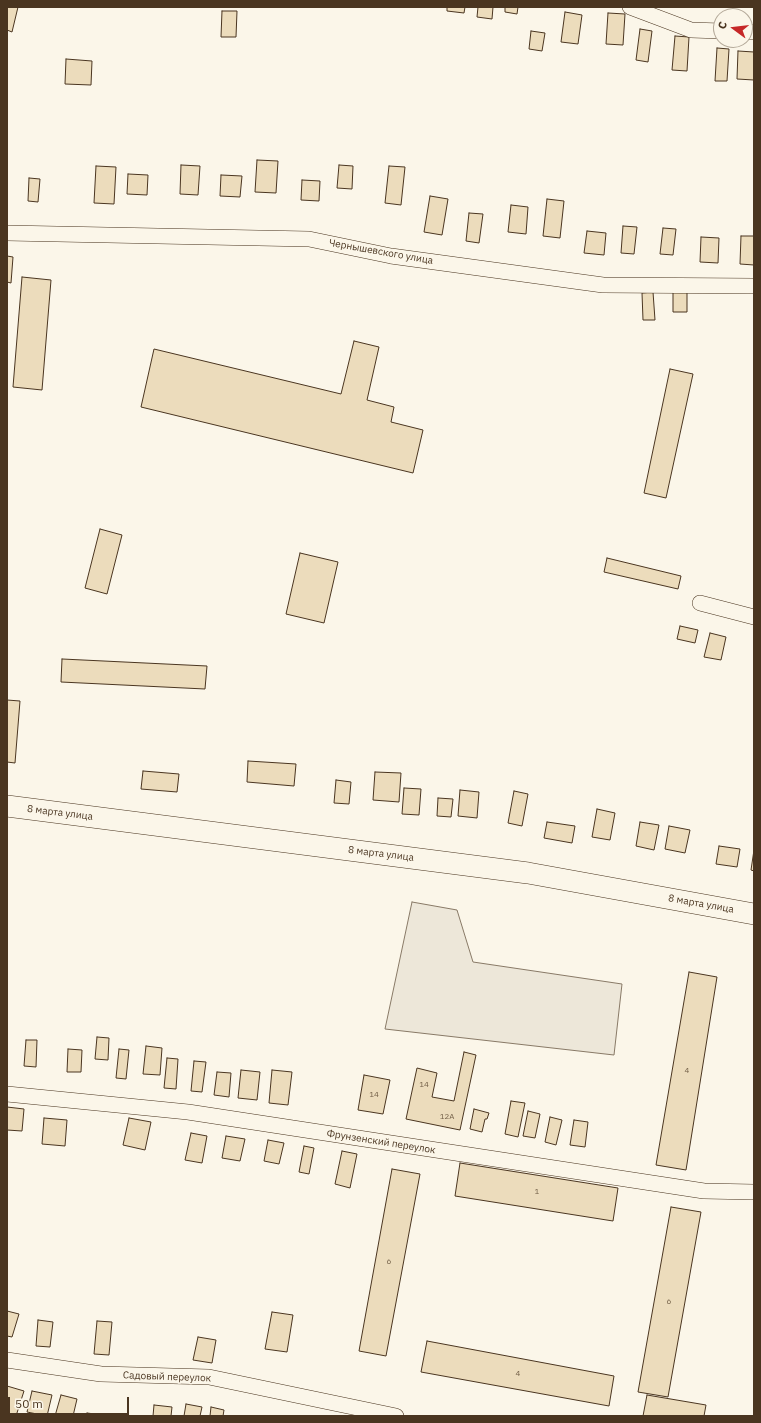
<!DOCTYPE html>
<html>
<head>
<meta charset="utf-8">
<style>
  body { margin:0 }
  #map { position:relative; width:761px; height:1423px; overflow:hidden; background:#fbf6e9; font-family:"IBM Plex Sans",sans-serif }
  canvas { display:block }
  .frame { position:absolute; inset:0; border:8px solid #4a3520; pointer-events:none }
  .north { position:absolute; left:713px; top:8px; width:40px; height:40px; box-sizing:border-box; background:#fbf6e9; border:1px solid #b4a999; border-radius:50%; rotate:285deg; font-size:11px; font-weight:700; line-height:16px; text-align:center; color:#4a3520 }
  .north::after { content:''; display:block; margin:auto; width:14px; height:18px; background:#c62828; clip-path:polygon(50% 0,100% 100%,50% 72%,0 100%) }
  .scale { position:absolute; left:8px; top:1397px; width:121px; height:18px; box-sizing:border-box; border:2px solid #4a3520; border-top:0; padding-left:5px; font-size:12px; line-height:14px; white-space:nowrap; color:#4a3520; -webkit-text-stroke:3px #fbf6e9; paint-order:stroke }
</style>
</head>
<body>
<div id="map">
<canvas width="761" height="1423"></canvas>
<div class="frame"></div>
<div class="north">С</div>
<div class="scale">50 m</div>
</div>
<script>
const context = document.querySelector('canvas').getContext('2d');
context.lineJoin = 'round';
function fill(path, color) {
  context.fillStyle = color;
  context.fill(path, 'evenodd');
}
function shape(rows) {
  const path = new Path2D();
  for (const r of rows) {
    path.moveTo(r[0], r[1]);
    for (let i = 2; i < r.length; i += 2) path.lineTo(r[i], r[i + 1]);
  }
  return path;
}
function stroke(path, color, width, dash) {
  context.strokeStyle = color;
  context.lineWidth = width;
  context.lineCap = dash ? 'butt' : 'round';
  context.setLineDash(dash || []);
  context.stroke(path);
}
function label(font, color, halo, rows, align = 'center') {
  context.font = font + ' "IBM Plex Sans",sans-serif';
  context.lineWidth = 3;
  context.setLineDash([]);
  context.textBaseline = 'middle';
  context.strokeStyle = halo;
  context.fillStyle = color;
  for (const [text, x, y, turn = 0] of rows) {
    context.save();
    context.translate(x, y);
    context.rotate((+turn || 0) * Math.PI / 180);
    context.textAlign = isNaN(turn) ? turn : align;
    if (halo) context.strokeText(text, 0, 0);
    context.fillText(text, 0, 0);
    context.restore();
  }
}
const parking = shape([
  [412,902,457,910,473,962,622,984,614,1055,385,1029,412,902]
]);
fill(parking, '#ede7d9');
stroke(parking, '#887966', 1);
const building = shape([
  [7,7,18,7,12,32,7,30,7,7],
  [447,7,465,7,464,13,447,11,447,7],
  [478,7,493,7,492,19,477,17,478,7],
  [505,7,518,7,517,14,505,12,505,7],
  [222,11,237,11,236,37,221,37,222,11],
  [565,12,582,15,578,44,561,42,565,12],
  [608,13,625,14,623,45,606,44,608,13],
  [640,29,652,31,648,62,636,60,640,29],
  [531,31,545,33,542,51,529,49,531,31],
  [675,36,689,37,687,71,672,70,675,36],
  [717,48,729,49,727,81,715,81,717,48],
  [738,51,754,52,754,80,737,79,738,51],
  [66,59,92,61,91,85,65,84,66,59],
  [257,160,278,161,276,193,255,192,257,160],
  [181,165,200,166,198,195,180,194,181,165],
  [339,165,353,166,352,189,337,188,339,165],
  [96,166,116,167,114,204,94,203,96,166],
  [389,166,405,167,401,205,385,203,389,166],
  [128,174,148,175,147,195,127,194,128,174],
  [221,175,242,176,240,197,220,196,221,175],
  [29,178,40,179,38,202,28,201,29,178],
  [302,180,320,181,319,201,301,200,302,180],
  [430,196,448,199,442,235,424,232,430,196],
  [547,199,564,201,560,238,543,236,547,199],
  [511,205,528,207,526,234,508,232,511,205],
  [469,213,483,214,479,243,466,241,469,213],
  [623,226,637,227,634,254,621,253,623,226],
  [663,228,676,229,673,255,660,254,663,228],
  [587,231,606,233,604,255,584,253,587,231],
  [741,236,754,236,754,265,740,264,741,236],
  [701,237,719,238,718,263,700,262,701,237],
  [7,256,13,257,11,283,7,282,7,256],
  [22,277,51,280,42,390,13,387,22,277],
  [673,289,687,289,687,312,673,312,673,289],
  [653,292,655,320,643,320,642,293,653,292],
  [354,341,379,347,367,400,394,407,391,422,423,430,413,473,141,407,154,349,341,394,354,341],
  [670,369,693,374,666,498,644,493,670,369],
  [100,529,122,535,107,594,85,588,100,529],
  [300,553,338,562,324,623,286,614,300,553],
  [607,558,681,576,678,589,604,572,607,558],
  [680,626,698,630,695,643,677,639,680,626],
  [710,633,726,637,721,660,704,657,710,633],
  [62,659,207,666,205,689,61,682,62,659],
  [7,700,20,701,15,763,7,762,7,700],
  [248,761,296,764,294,786,247,782,248,761],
  [143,771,179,774,177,792,141,789,143,771],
  [375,772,401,773,399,802,373,800,375,772],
  [336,780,351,782,349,804,334,803,336,780],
  [404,788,421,789,419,815,402,814,404,788],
  [460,790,479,792,477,818,458,816,460,790],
  [514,791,528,794,522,826,508,823,514,791],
  [438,798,453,799,451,817,437,816,438,798],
  [597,809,615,813,610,840,592,837,597,809],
  [547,822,575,826,572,843,544,838,547,822],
  [640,822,659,825,654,850,636,846,640,822],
  [669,826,690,830,685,853,665,849,669,826],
  [719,846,740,849,737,867,716,864,719,846],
  [754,850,754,871,751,870,754,850],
  [689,972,717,977,686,1170,656,1165,689,972],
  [97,1037,109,1038,108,1060,95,1059,97,1037],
  [26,1040,37,1040,36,1067,24,1066,26,1040],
  [146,1046,162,1048,160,1075,143,1074,146,1046],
  [68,1049,82,1050,81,1072,67,1072,68,1049],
  [119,1049,129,1050,126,1079,116,1078,119,1049],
  [464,1052,476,1055,460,1130,406,1119,417,1068,437,1073,432,1097,454,1101,464,1052],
  [167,1058,178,1059,176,1089,164,1088,167,1058],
  [194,1061,206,1062,202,1092,191,1091,194,1061],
  [241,1070,260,1072,257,1100,238,1098,241,1070],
  [272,1070,292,1072,288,1105,269,1103,272,1070],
  [217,1072,231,1073,229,1097,214,1095,217,1072],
  [364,1075,390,1080,383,1114,358,1110,364,1075],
  [511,1101,525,1103,518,1137,505,1134,511,1101],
  [7,1107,24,1109,22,1131,7,1130,7,1107],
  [474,1109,489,1113,487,1119,485,1119,482,1132,470,1129,474,1109],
  [528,1111,540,1114,535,1138,523,1136,528,1111],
  [550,1117,562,1120,556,1145,545,1142,550,1117],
  [44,1118,67,1120,65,1146,42,1144,44,1118],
  [129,1118,151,1122,145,1150,123,1145,129,1118],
  [574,1120,588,1122,585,1147,570,1145,574,1120],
  [191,1133,207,1136,202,1163,185,1160,191,1133],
  [226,1136,245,1139,240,1161,222,1158,226,1136],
  [268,1140,284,1143,279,1164,264,1161,268,1140],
  [304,1146,314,1148,309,1174,299,1172,304,1146],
  [342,1151,357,1154,350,1188,335,1184,342,1151],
  [460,1163,618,1188,613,1221,455,1196,460,1163],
  [392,1169,420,1174,386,1356,359,1351,392,1169],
  [671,1207,701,1212,668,1397,638,1392,671,1207],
  [7,1311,19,1314,12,1337,7,1336,7,1311],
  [272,1312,293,1315,287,1352,265,1349,272,1312],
  [38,1320,53,1322,50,1347,36,1346,38,1320],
  [97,1321,112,1322,109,1355,94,1354,97,1321],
  [198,1337,216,1340,212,1363,193,1360,198,1337],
  [427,1341,614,1376,609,1406,421,1372,427,1341],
  [7,1386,24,1391,16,1416,7,1413,7,1386],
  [32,1391,52,1395,47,1416,27,1412,32,1391],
  [61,1395,77,1399,73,1416,55,1416,61,1395],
  [647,1395,706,1405,704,1416,643,1416,647,1395],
  [186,1404,202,1407,200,1416,184,1416,186,1404],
  [154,1405,172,1407,171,1416,153,1416,154,1405],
  [211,1407,224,1410,223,1416,210,1416,211,1407],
  [87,1413,102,1415,102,1416,86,1416,87,1413]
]);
fill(building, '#ecdcbc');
stroke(building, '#4a3520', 1);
const street = shape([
  [630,7,691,30,721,31],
  [745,32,754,32],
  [7,233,309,239,391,256,603,285,754,286],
  [700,603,754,617],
  [7,1094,188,1112,704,1191,754,1192],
  [7,1360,101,1374,209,1377,396,1416]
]);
const secondary = shape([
  [7,806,528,873,754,914]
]);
stroke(street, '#4a3520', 16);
stroke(secondary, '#4a3520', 22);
stroke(street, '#fbf6e9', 15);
stroke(secondary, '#fbf6e9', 21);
label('8px', '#725f47', null, [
  ["4",687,1071],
  ["14",424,1085],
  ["14",374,1095],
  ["12А",447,1117],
  ["1",537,1192],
  ["6",389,1262],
  ["6",669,1302],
  ["4",518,1374]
]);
label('10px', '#4a3520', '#fbf6e9', [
  ["Чернышевского улица",381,252,10],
  ["8 марта улица",60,813,7],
  ["8 марта улица",381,854,7],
  ["8 марта улица",701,904,10],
  ["Фрунзенский переулок",381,1142,9],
  ["Садовый переулок",167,1377,2]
]);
</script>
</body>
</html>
